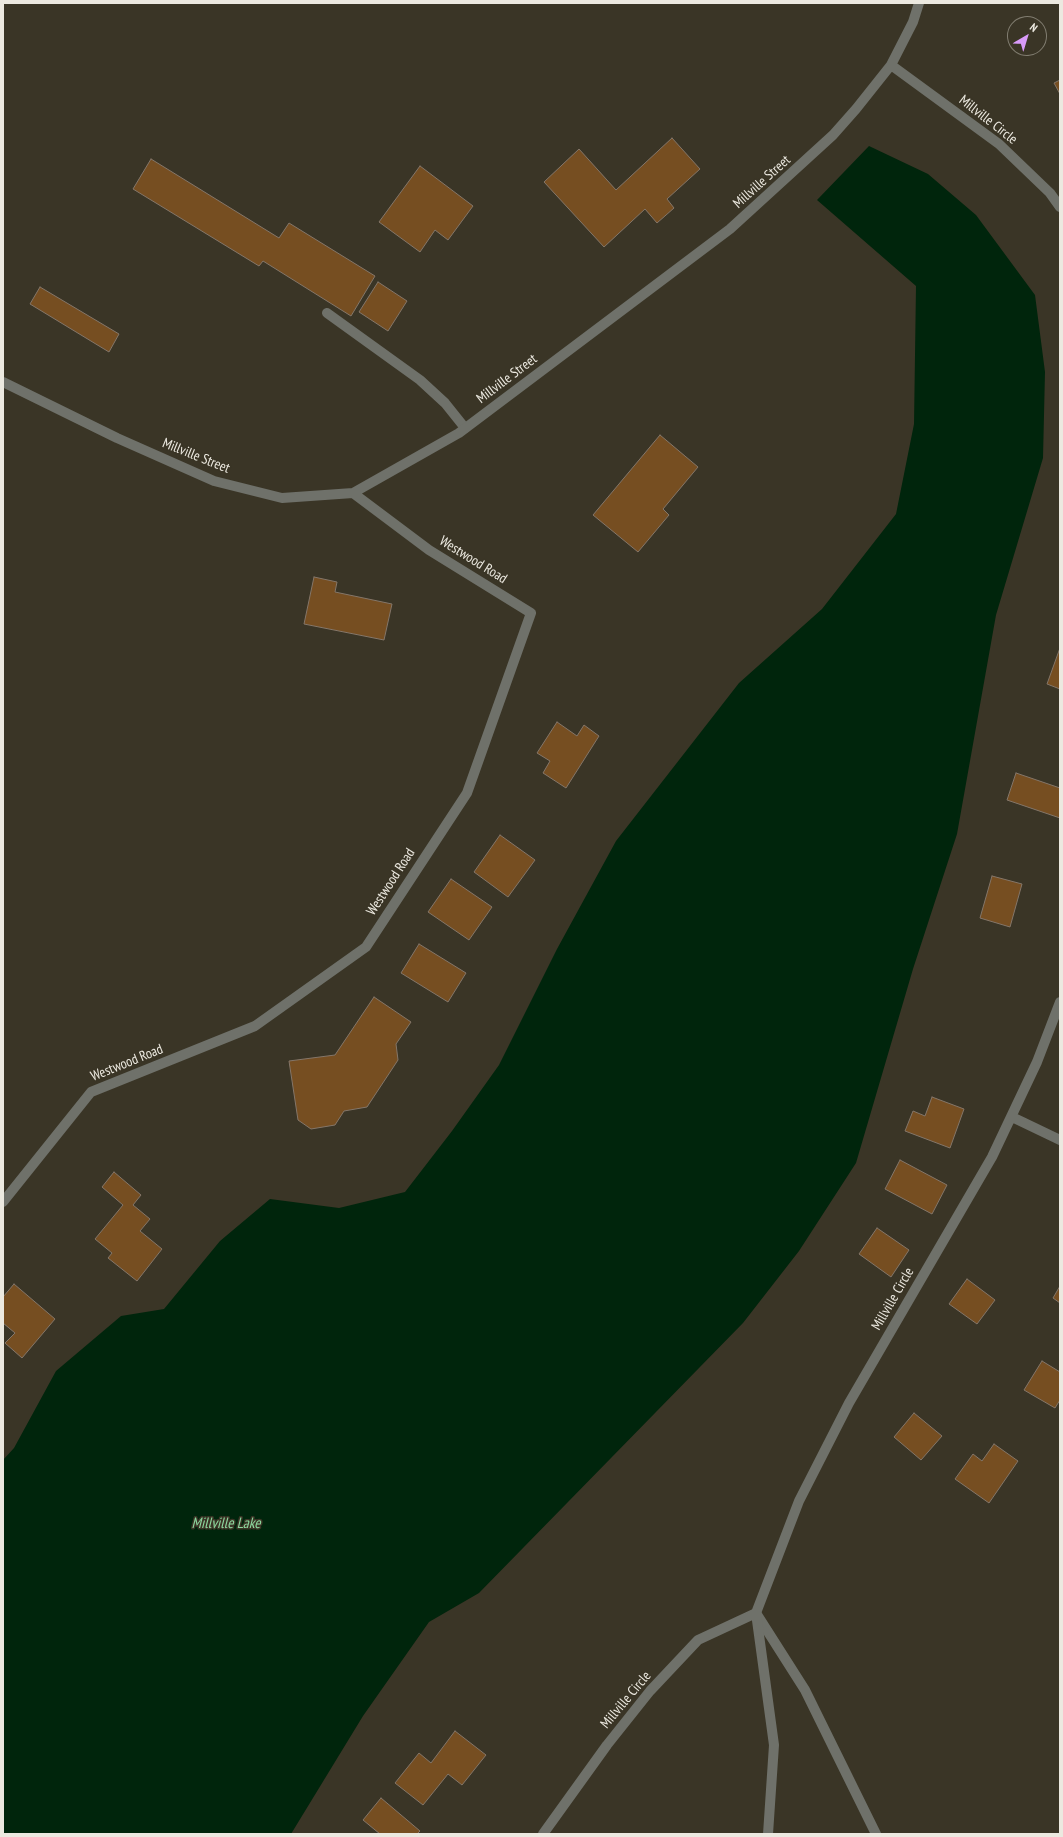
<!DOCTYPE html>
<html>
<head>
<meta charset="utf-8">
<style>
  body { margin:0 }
  #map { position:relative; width:1063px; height:1837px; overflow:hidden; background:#3a3526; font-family:"PT Sans Narrow",sans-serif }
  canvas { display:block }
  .frame { position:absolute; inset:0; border:4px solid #ece9e0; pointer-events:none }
  .north { position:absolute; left:1007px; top:16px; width:40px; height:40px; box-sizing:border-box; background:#3a3526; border:1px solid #817d70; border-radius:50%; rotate:38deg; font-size:11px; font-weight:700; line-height:16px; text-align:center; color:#ece9e0 }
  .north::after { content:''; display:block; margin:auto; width:14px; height:18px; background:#d89af8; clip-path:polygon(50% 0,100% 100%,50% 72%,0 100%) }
</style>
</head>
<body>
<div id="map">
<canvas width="1063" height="1837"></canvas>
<div class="frame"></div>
<div class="north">N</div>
</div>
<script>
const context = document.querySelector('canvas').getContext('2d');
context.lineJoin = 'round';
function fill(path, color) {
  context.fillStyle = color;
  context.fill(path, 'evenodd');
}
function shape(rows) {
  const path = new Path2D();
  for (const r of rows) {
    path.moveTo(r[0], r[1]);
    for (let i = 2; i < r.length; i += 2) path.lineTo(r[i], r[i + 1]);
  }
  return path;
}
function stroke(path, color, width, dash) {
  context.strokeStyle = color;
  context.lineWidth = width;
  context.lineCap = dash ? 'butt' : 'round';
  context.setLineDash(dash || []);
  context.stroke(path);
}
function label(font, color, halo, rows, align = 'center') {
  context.font = font + ' "PT Sans Narrow",sans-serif';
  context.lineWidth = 3;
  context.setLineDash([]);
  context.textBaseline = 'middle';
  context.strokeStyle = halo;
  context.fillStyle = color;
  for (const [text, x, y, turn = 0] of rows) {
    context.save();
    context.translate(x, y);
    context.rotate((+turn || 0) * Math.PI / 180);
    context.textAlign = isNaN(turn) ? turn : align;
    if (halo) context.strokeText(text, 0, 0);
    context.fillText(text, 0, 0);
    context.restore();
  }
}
fill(shape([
  [869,146,928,174,976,215,1035,295,1045,372,1043,458,996,615,957,834,913,969,856,1163,799,1251,743,1323,479,1593,429,1622,363,1716,291,1834,3,1834,3,1460,14,1448,56,1371,121,1316,164,1309,220,1241,270,1199,339,1208,405,1192,452,1131,499,1065,557,949,616,841,739,683,822,609,896,514,914,424,916,286,817,200]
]), '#00250c');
const building = shape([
  [1060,80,1060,94,1054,83,1060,80],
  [672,138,700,169,667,199,674,208,657,223,645,209,604,247,544,182,579,149,616,190,672,138],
  [151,159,279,238,289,223,375,276,351,316,263,261,259,266,133,189,151,159],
  [420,166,473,206,448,240,435,230,420,252,379,222,420,166],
  [378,282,407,301,388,331,359,312,378,282],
  [40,287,119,334,109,352,30,304,40,287],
  [660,435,698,467,663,509,669,515,638,552,593,515,660,435],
  [314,577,337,582,335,592,392,604,384,640,304,624,314,577],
  [1060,648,1060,689,1047,684,1060,648],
  [557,722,577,736,584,725,599,736,566,788,543,773,550,761,537,753,557,722],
  [1016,773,1060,788,1060,818,1007,800,1016,773],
  [500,835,535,860,508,897,474,872,500,835],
  [992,876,1022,884,1010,927,980,918,992,876],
  [451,879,492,907,469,940,428,912,451,879],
  [419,944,466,973,448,1002,401,973,419,944],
  [374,997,411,1022,396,1044,398,1060,367,1107,344,1111,335,1125,311,1129,298,1120,289,1061,335,1055,374,997],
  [932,1097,964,1109,950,1148,905,1131,913,1111,925,1116,932,1097],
  [900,1160,947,1185,932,1214,885,1189,900,1160],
  [114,1172,141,1195,133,1205,150,1219,140,1231,162,1249,137,1281,108,1258,112,1253,95,1239,123,1205,102,1187,114,1172],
  [877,1228,909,1250,891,1277,859,1254,877,1228],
  [967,1279,995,1300,977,1324,949,1304,967,1279],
  [14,1284,55,1319,22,1358,5,1343,15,1333,3,1323,3,1297,14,1284],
  [1060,1286,1060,1303,1053,1298,1060,1286],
  [1042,1361,1060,1372,1060,1400,1055,1408,1024,1390,1042,1361],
  [914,1413,942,1436,921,1460,894,1437,914,1413],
  [994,1444,1018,1461,989,1503,955,1479,973,1454,982,1461,994,1444],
  [455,1731,486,1755,462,1785,448,1774,423,1805,395,1783,419,1753,431,1763,455,1731],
  [381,1798,420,1831,417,1834,380,1834,363,1820,381,1798]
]);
fill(building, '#764e21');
stroke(building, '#847669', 1);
stroke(shape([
  [327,313,420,380,445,403,465,428],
  [756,1613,805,1690,876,1834]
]), '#6f716a', 10);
stroke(shape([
  [891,65,999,144,1050,193,1060,207],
  [3,382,117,438,214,481,282,498,353,493,459,433,730,229,833,135,856,109,891,65,913,22,919,3],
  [1012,1117,1060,1140],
  [3,1202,91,1092,255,1026,366,947,467,793,531,613,429,550,353,493],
  [543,1834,607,1745,650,1691,698,1640,756,1613],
  [768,1834,774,1745,756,1613,799,1501,849,1403,992,1157,1037,1062,1060,1002]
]), '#6f716a', 10);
label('14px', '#ece9e0', '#3a3526', [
  ["Millville Circle",988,120,38],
  ["Millville Street",762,182,-42],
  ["Millville Street",507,379,-37],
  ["Millville Street",196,456,22],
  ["Westwood Road",473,560,32],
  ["Westwood Road",391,882,-57],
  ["Westwood Road",127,1063,-22],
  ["Millville Circle",893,1299,-60],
  ["Millville Circle",626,1700,-50]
]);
label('italic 15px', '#8dd89e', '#3a3526', [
  ["Millville Lake",226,1524]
]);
</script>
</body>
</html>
